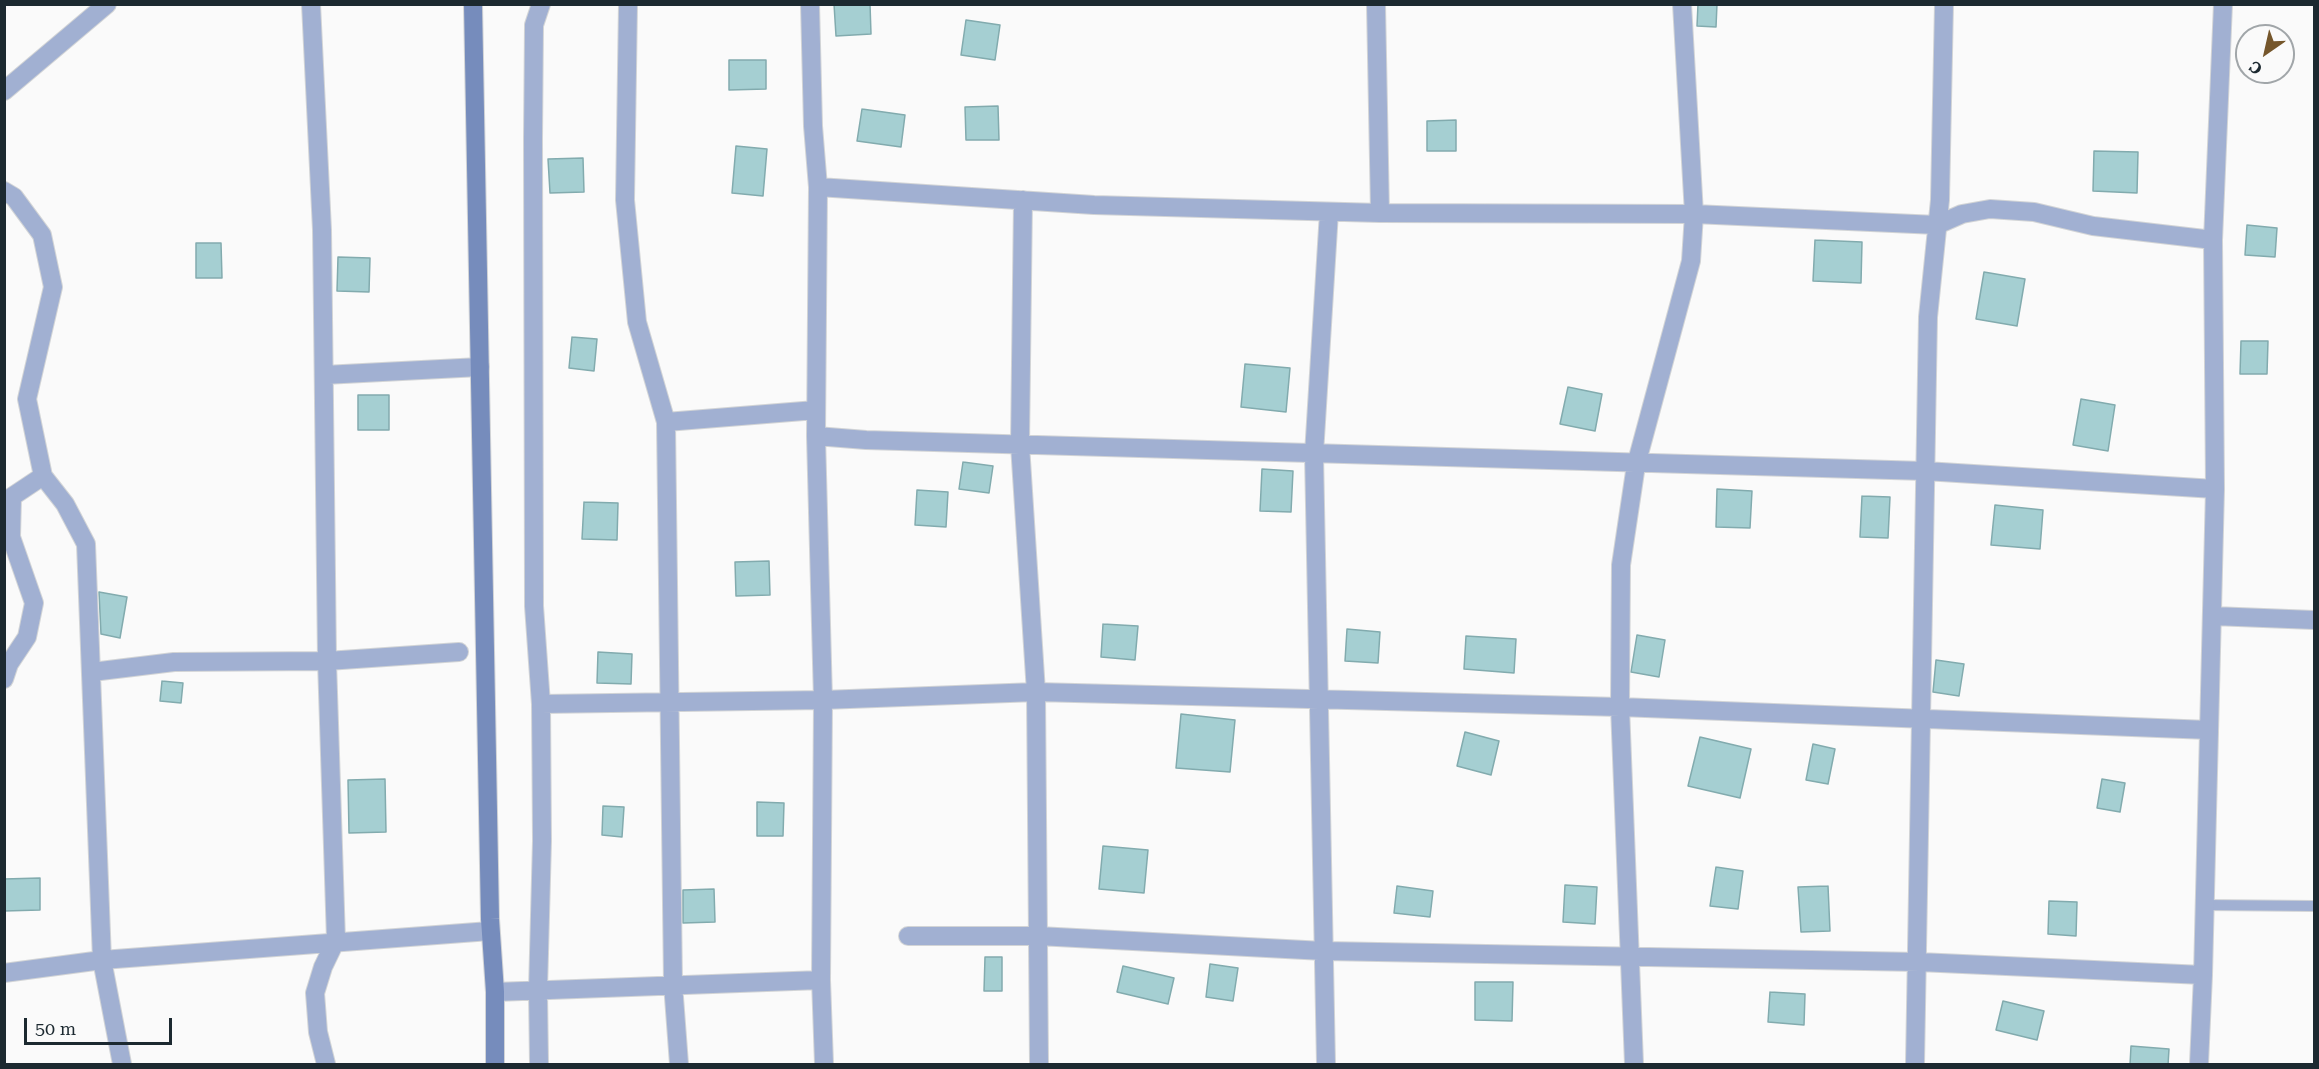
<!DOCTYPE html>
<html>
<head>
<meta charset="utf-8">
<style>
  body { margin:0 }
  #map { position:relative; width:2319px; height:1069px; overflow:hidden; background:#fafafa; font-family:"Roboto Serif",serif }
  canvas { display:block }
  .frame { position:absolute; inset:0; border:6px solid #1c2930; pointer-events:none }
  .north { position:absolute; left:2235px; top:24px; width:60px; height:60px; box-sizing:border-box; background:#fafafa; border:2px solid #a1a6a9; border-radius:50%; rotate:214deg; font-size:16px; font-weight:700; line-height:24px; text-align:center; color:#1c2930 }
  .north::after { content:''; display:block; margin:auto; width:21px; height:27px; background:#75562b; clip-path:polygon(50% 0,100% 100%,50% 72%,0 100%) }
  .scale { position:absolute; left:24px; top:1018px; width:148px; height:27px; box-sizing:border-box; border:3px solid #1c2930; border-top:0; padding-left:8px; font-size:18px; line-height:21px; white-space:nowrap; color:#1c2930; -webkit-text-stroke:4px #fafafa; paint-order:stroke }
</style>
</head>
<body>
<div id="map">
<canvas width="2319" height="1069"></canvas>
<div class="frame"></div>
<div class="north">С</div>
<div class="scale">50 m</div>
</div>
<script>
const context = document.querySelector('canvas').getContext('2d');
context.lineJoin = 'round';
function fill(path, color) {
  context.fillStyle = color;
  context.fill(path, 'evenodd');
}
function shape(rows) {
  const path = new Path2D();
  for (const r of rows) {
    path.moveTo(r[0], r[1]);
    for (let i = 2; i < r.length; i += 2) path.lineTo(r[i], r[i + 1]);
  }
  return path;
}
function stroke(path, color, width, dash) {
  context.strokeStyle = color;
  context.lineWidth = width;
  context.lineCap = dash ? 'butt' : 'round';
  context.setLineDash(dash || []);
  context.stroke(path);
}
const building = shape([
  [834,4,870,4,871,34,836,36,834,4],
  [1698,4,1717,4,1716,27,1697,26,1698,4],
  [966,20,1000,25,995,60,961,55,966,20],
  [729,60,766,60,766,89,729,90,729,60],
  [998,106,999,140,966,140,965,107,998,106],
  [862,109,905,115,901,147,857,141,862,109],
  [1456,120,1456,151,1427,151,1427,121,1456,120],
  [736,146,767,149,763,196,732,193,736,146],
  [2094,151,2138,152,2137,193,2093,191,2094,151],
  [583,158,584,192,550,193,548,159,583,158],
  [2247,225,2277,228,2275,257,2245,255,2247,225],
  [1815,240,1862,242,1861,283,1813,281,1815,240],
  [196,243,221,243,222,278,196,278,196,243],
  [338,257,370,258,369,292,337,291,338,257],
  [1984,272,2025,279,2017,326,1976,319,1984,272],
  [572,337,597,339,594,371,569,368,572,337],
  [2241,341,2268,341,2267,374,2240,374,2241,341],
  [1245,364,1290,368,1286,412,1241,407,1245,364],
  [1568,387,1602,394,1595,431,1560,424,1568,387],
  [358,395,389,395,389,430,358,430,358,395],
  [2081,399,2115,405,2108,451,2073,445,2081,399],
  [963,462,993,466,989,493,959,489,963,462],
  [1262,469,1293,471,1291,512,1260,511,1262,469],
  [1717,489,1752,491,1750,528,1716,527,1717,489],
  [917,490,948,492,946,527,915,525,917,490],
  [1862,496,1890,497,1888,538,1860,537,1862,496],
  [584,502,618,503,617,540,582,539,584,502],
  [1995,505,2043,510,2040,549,1991,545,1995,505],
  [769,561,770,595,736,596,735,562,769,561],
  [99,592,127,597,120,638,101,634,99,592],
  [1103,624,1138,626,1135,660,1101,657,1103,624],
  [1347,629,1380,632,1378,663,1345,661,1347,629],
  [1637,635,1665,640,1659,677,1631,672,1637,635],
  [1466,636,1516,639,1514,673,1464,669,1466,636],
  [598,652,632,654,631,684,597,683,598,652],
  [1936,660,1964,664,1959,696,1933,692,1936,660],
  [162,681,183,683,181,703,160,701,162,681],
  [1181,714,1235,720,1230,772,1176,768,1181,714],
  [1465,732,1499,741,1491,775,1457,766,1465,732],
  [1700,737,1751,749,1740,798,1688,786,1700,737],
  [1813,744,1835,749,1828,784,1806,780,1813,744],
  [385,779,386,832,349,833,348,780,385,779],
  [2102,779,2125,783,2120,812,2097,808,2102,779],
  [757,802,784,803,783,836,757,836,757,802],
  [603,806,624,807,622,837,602,835,603,806],
  [1103,846,1148,850,1144,893,1099,889,1103,846],
  [1716,867,1743,871,1738,909,1710,906,1716,867],
  [40,878,40,910,4,911,4,879,40,878],
  [1565,885,1597,887,1595,924,1563,922,1565,885],
  [1397,886,1433,891,1430,917,1394,913,1397,886],
  [1828,886,1830,931,1801,932,1798,887,1828,886],
  [714,889,715,922,683,923,683,890,714,889],
  [2049,901,2077,902,2076,936,2048,934,2049,901],
  [985,957,1002,957,1002,991,984,991,985,957],
  [1210,964,1238,968,1233,1001,1206,997,1210,964],
  [1123,966,1174,978,1168,1004,1117,992,1123,966],
  [1475,982,1513,982,1512,1021,1475,1020,1475,982],
  [1770,992,1805,994,1804,1025,1768,1022,1770,992],
  [2003,1001,2044,1011,2037,1040,1996,1030,2003,1001],
  [2131,1046,2169,1049,2168,1065,2130,1065,2131,1046]
]);
fill(building, '#a5cfd2');
stroke(building, '#82abae', 1.5);
const lane = shape([
  [2204,905,2314,906]
]);
const street = shape([
  [311,4,322,230,327,661,336,940,323,967,315,993,318,1032,326,1064],
  [628,4,625,200,637,322,666,422,673,984,679,1064],
  [810,4,813,126,818,187,816,436,823,700,821,980,824,1064],
  [1376,4,1380,213],
  [4,91,107,4],
  [818,187,1094,205,1380,213,1694,214,1937,225,1962,214,1990,209,2034,212,2093,226,2213,240],
  [4,191,14,197,42,235,53,287,27,399,43,476,65,504,86,544,102,960,122,1064],
  [1023,200,1020,445,1036,692,1039,1064],
  [324,375,480,367],
  [666,422,816,410],
  [816,436,866,440,1925,471,2215,489],
  [4,502,43,476],
  [2213,616,2314,620],
  [92,672,174,662,327,661,459,652],
  [4,679,9,664,27,637,34,603,11,537,12,497],
  [541,704,823,700,1036,692,1620,707,2209,730],
  [908,936,1038,936,1324,951,1919,962,2203,975],
  [4,973,102,960,490,931],
  [495,992,821,980],
  [539,1064,538,990,542,841,541,704,534,606,533,139,534,25,541,4],
  [1326,1064,1314,454,1329,212],
  [1634,1064,1620,707,1621,565,1636,465,1691,261,1694,214,1682,4],
  [1915,1064,1928,317,1940,200,1944,4],
  [2199,1064,2203,975,2215,489,2213,240,2223,4]
]);
const secondary = shape([
  [473,4,490,919,495,992,495,1064]
]);
stroke(lane, '#d2d4d6', 12);
stroke(street, '#d2d4d6', 20);
stroke(secondary, '#d2d4d6', 20);
stroke(lane, '#a1b0d2', 10);
stroke(street, '#a1b0d2', 18);
stroke(secondary, '#768cbc', 18);
</script>
</body>
</html>
